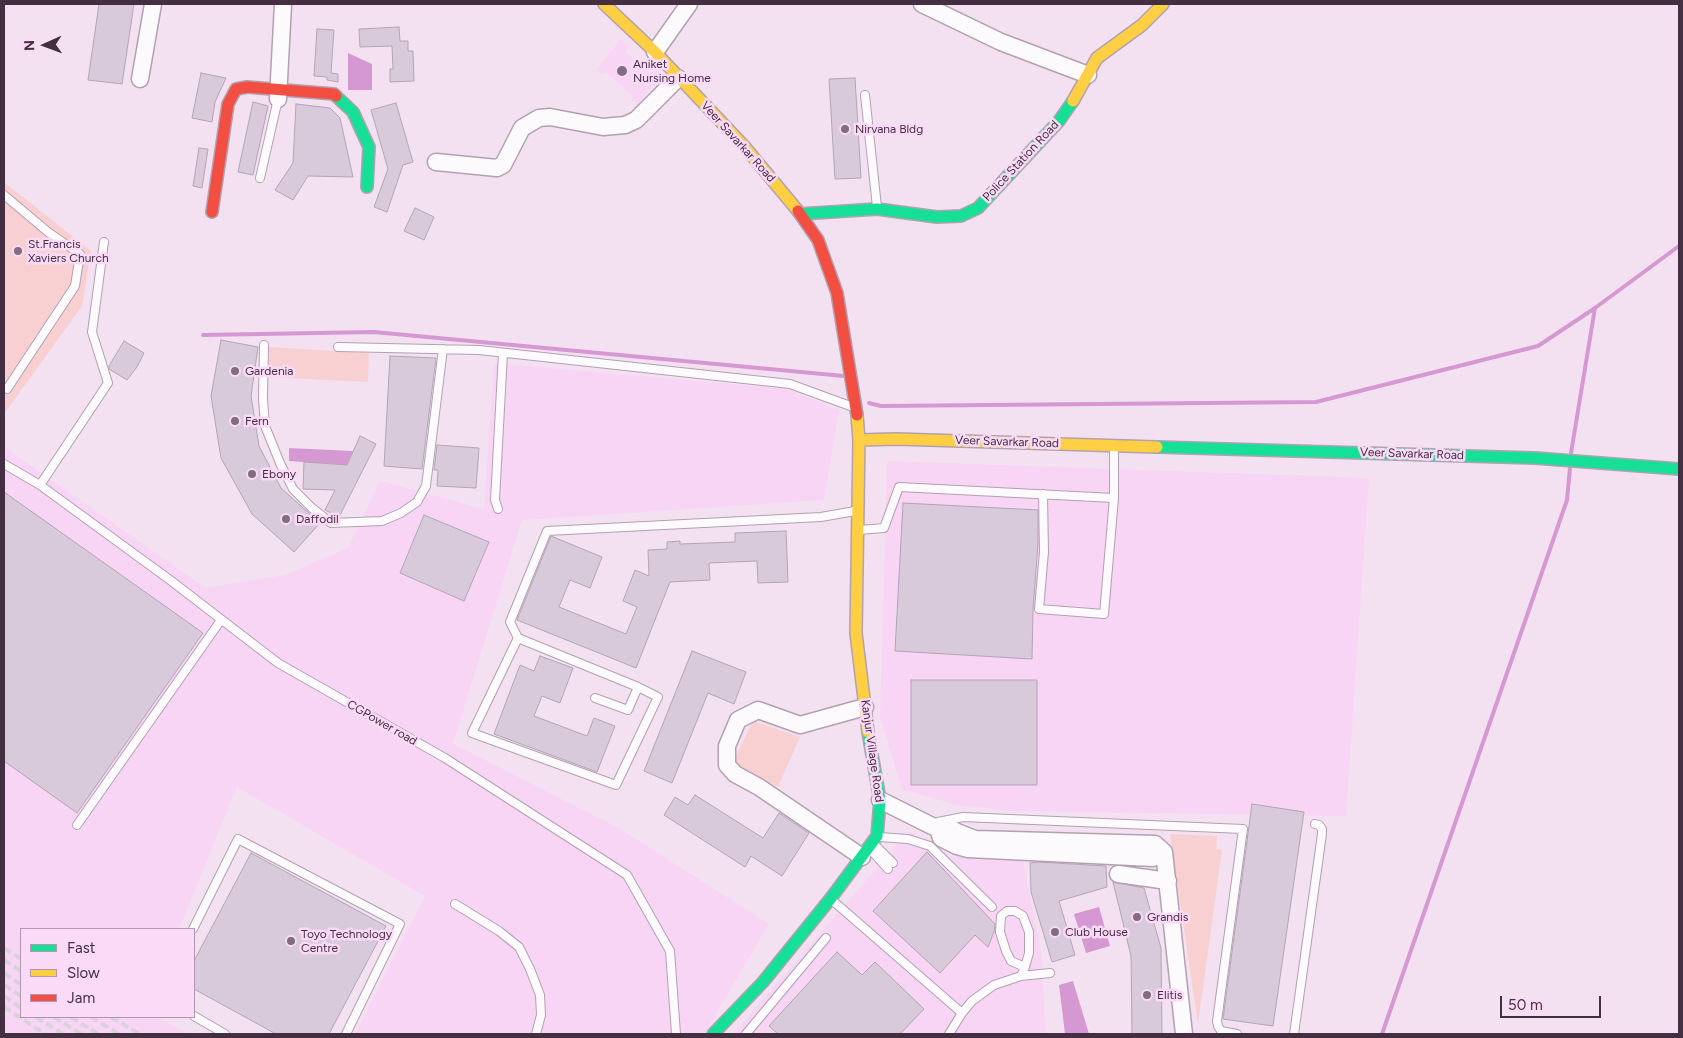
<!DOCTYPE html>
<html>
<head>
<meta charset="utf-8">
<style>
  body { margin:0 }
  #map { position:relative; width:1683px; height:1038px; overflow:hidden; background:#f3e1f1; font-family:Figtree,sans-serif }
  canvas { display:block }
  .frame { position:absolute; inset:0; border:5px solid #442f42; pointer-events:none }
  .legend { position:absolute; left:20px; top:928px; width:175px; height:90px; box-sizing:border-box; background:#fadaf7; border:1px solid #b196af; margin:0; padding:6px 9px; list-style:none; font-size:15px; color:#442f42 }
  .legend li { display:flex; align-items:center; gap:10px; height:25px }
  .legend b { width:25px; border:1px solid #b196af }
  .north { position:absolute; left:20px; top:20px; width:50px; height:50px; -webkit-text-stroke:4px #fadaf7; paint-order:stroke; rotate:268deg; font-size:14px; font-weight:700; line-height:20px; text-align:center; color:#442f42 }
  .north::after { content:''; display:block; margin:auto; width:18px; height:22px; background:#442f42; clip-path:polygon(50% 0,100% 100%,50% 72%,0 100%) }
  .scale { position:absolute; left:1500px; top:996px; width:101px; height:22px; box-sizing:border-box; border:2px solid #442f42; border-top:0; padding-left:6px; font-size:15px; line-height:18px; white-space:nowrap; color:#442f42; -webkit-text-stroke:4px #fadaf7; paint-order:stroke }
</style>
</head>
<body>
<div id="map">
<canvas width="1683" height="1038"></canvas>
<div class="frame"></div>
<ul class="legend">
<li><b style="height:6px;background:#16e098"></b>Fast</li>
<li><b style="height:6px;background:#ffcf43"></b>Slow</li>
<li><b style="height:6px;background:#f24e42"></b>Jam</li>
</ul>
<div class="north">N</div>
<div class="scale">50 m</div>
</div>
<script>
const context = document.querySelector('canvas').getContext('2d');
context.lineJoin = 'round';
function fill(path, color) {
  context.fillStyle = color;
  context.fill(path, 'evenodd');
}
function shape(rows) {
  const path = new Path2D();
  for (const r of rows) {
    path.moveTo(r[0], r[1]);
    for (let i = 2; i < r.length; i += 2) path.lineTo(r[i], r[i + 1]);
  }
  return path;
}
function stroke(path, color, width, dash) {
  context.strokeStyle = color;
  context.lineWidth = width;
  context.lineCap = dash ? 'butt' : 'round';
  context.setLineDash(dash || []);
  context.stroke(path);
}
function label(font, color, halo, rows, align = 'center') {
  context.font = font + ' Figtree,sans-serif';
  context.lineWidth = 5;
  context.setLineDash([]);
  context.textBaseline = 'middle';
  context.strokeStyle = halo;
  context.fillStyle = color;
  for (const [text, x, y, turn = 0] of rows) {
    context.save();
    context.translate(x, y);
    context.rotate((+turn || 0) * Math.PI / 180);
    context.textAlign = isNaN(turn) ? turn : align;
    if (halo) context.strokeText(text, 0, 0);
    context.fillText(text, 0, 0);
    context.restore();
  }
}
fill(shape([
  [621,39,629,46,625,52,652,75,656,71,661,76,638,104,631,98,632,96,623,88,623,87,605,72,602,75,596,70],
  [494,363,787,389,839,410,824,500,522,520,453,744,617,827,769,924,704,1034,355,1034,425,896,237,787,179,929,21,929,21,1017,157,1017,189,1034,4,1034,4,447,206,588,285,575,348,548,380,481,484,509],
  [887,461,1369,478,1346,816,1014,811,956,805,902,789,880,717],
  [909,831,953,857,1022,854,1042,958,1046,1034,733,1034]
]), '#f8d5f4');
fill(shape([
  [4,182,91,251,82,306,4,414],
  [269,347,369,353,368,382,267,377],
  [753,721,800,737,778,787,733,762],
  [1170,834,1217,836,1216,849,1222,850,1198,1024]
]), '#f8d0d2');
fill(shape([
  [348,53,372,64,372,90,348,90],
  [289,448,353,451,347,465,289,461],
  [1099,907,1110,946,1086,953,1074,914],
  [1073,981,1089,1034,1065,1034,1059,985]
]), '#d698d2');
stroke(shape([
  [203,335,374,332,844,376],
  [869,403,881,406,1316,402,1538,346,1595,308,1679,246],
  [1571,453,1595,308],
  [1382,1034,1567,500,1570,468]
]), '#d698d2', 4);
const building = shape([
  [99,4,134,4,122,84,88,80,99,4],
  [399,27,400,41,408,41,408,51,413,51,414,81,390,82,390,69,393,69,392,46,360,47,359,29,399,27],
  [317,29,334,30,331,73,338,74,338,82,327,80,327,77,314,76,317,29],
  [201,73,226,78,215,102,212,122,192,118,201,73],
  [855,78,861,178,835,179,829,79,855,78],
  [253,102,268,106,253,175,238,172,253,102],
  [396,103,413,162,403,165,387,212,374,207,388,169,371,110,396,103],
  [296,104,330,108,340,118,353,177,308,176,293,200,275,190,293,163,296,104],
  [199,148,208,149,202,188,193,186,199,148],
  [415,208,434,217,424,240,404,231,415,208],
  [221,340,258,347,251,396,259,446,281,488,320,523,294,552,252,514,221,458,211,396,221,340],
  [124,341,144,353,137,367,127,380,109,369,109,366,124,341],
  [390,356,436,358,422,469,384,466,390,356],
  [360,436,376,444,339,517,325,510,335,490,303,489,304,462,347,465,360,436],
  [437,445,479,448,476,488,437,486,438,470,434,470,437,445],
  [4,492,203,633,77,813,4,761,4,492],
  [903,503,1038,510,1038,543,1033,609,1032,659,895,651,903,503],
  [424,515,489,542,464,601,400,573,424,515],
  [786,531,788,582,758,583,757,561,709,563,710,580,670,582,636,668,517,620,551,536,602,557,590,588,570,580,559,607,626,634,637,607,623,601,635,570,649,576,648,550,667,549,667,542,680,541,680,544,735,542,735,533,786,531],
  [692,651,746,672,734,704,708,693,672,783,644,771,692,651],
  [540,656,573,668,560,703,542,696,534,716,587,736,594,718,615,726,597,772,494,734,520,665,534,671,540,656],
  [911,680,1037,680,1037,785,911,785,911,680],
  [695,795,763,838,779,813,809,833,782,876,751,856,745,867,664,815,675,797,688,805,695,795],
  [1252,804,1304,812,1273,1026,1223,1019,1252,804],
  [927,852,995,924,994,932,988,947,975,935,940,973,873,911,927,852],
  [251,853,386,926,329,1034,276,1034,194,989,194,961,251,853],
  [1038,862,1106,866,1107,887,1059,901,1075,955,1052,962,1031,892,1030,863,1038,862],
  [1113,882,1144,888,1161,948,1162,1034,1132,1034,1131,956,1113,882],
  [837,952,862,975,875,962,924,1009,900,1034,778,1034,769,1026,837,952]
]);
fill(building, '#d8cadb');
stroke(building, '#b2a4b5', 1);
const lane = shape([
  [865,95,877,207],
  [260,178,278,99],
  [4,195,48,232,80,254,75,286,7,389],
  [264,345,263,399,265,426,280,463,293,489,312,508,331,523,382,521,401,513,417,502,426,486,443,349],
  [338,347,479,350,790,384,853,407],
  [4,464,40,485,170,580,278,663,445,758,627,875,670,951,676,1034],
  [40,485,108,383,92,332,104,242],
  [1043,494,1044,552,1039,609,1104,614,1114,498],
  [498,509,495,500,503,353],
  [859,530,884,528,899,487,1114,498,1114,447],
  [518,638,472,733,616,785,658,697,638,687,518,638,510,622,547,531,821,517,855,511],
  [595,698,628,710,638,687],
  [938,822,963,817,1243,829,1217,1021,1218,1026,1221,1031,1237,1034],
  [77,825,221,620],
  [879,837,908,839,930,846,992,907],
  [874,844,893,863],
  [870,849,888,869],
  [832,900,962,1013,949,1034],
  [455,904,499,931,519,947,530,969,540,995,541,1015,536,1034],
  [193,929,238,839,400,924,346,1034],
  [1021,976,1025,967,1029,953,1029,932,1023,916,1015,911,1007,911,1001,916,1000,932,1006,951,1011,961,1025,967],
  [962,1013,972,1001,994,985,1021,976,1050,973],
  [194,1016,225,1034],
  [746,1034,826,938],
  [1294,1034,1322,834,1322,829,1319,825,1315,824]
]);
const street = shape([
  [922,4,1001,42,1088,75],
  [655,52,689,4],
  [140,79,153,4],
  [278,99,283,4],
  [436,162,497,168,503,165,522,128,539,118,550,117,603,127,625,125,636,120,678,78],
  [880,800,938,829,950,828,957,832,975,839,1155,844,1164,852,1153,858,968,849,957,846,941,838,938,829],
  [1164,852,1184,1034],
  [862,857,759,787,735,774,727,765,727,746,738,720,758,710,800,725,865,707],
  [1118,874,1168,881]
]);
const fast = shape([
  [336,96,353,112,369,147,367,187],
  [800,214,877,209,937,217,961,216,978,208,1059,121,1073,101],
  [1157,447,1535,458,1679,469],
  [713,1034,763,982,831,898,877,836,880,800,868,732]
]);
const slow = shape([
  [604,4,655,52,744,146,798,211],
  [1073,101,1097,58,1142,25,1163,4],
  [857,415,859,440,856,633,868,732],
  [859,440,896,439,1157,447]
]);
const jam = shape([
  [798,211,818,240,837,293,857,415],
  [212,212,228,104,236,89,247,87,334,94,336,96]
]);
stroke(lane, '#b2a1b0', 10);
stroke(street, '#b2a1b0', 19);
stroke(fast, '#b2a1b0', 14);
stroke(slow, '#b2a1b0', 14);
stroke(jam, '#b2a1b0', 14);
stroke(lane, '#fdfafd', 8);
stroke(street, '#fdfafd', 16);
stroke(fast, '#16e098', 11);
stroke(slow, '#ffcf43', 11);
stroke(jam, '#f24e42', 11);
stroke(shape([
  [4,948,21,959],
  [4,960,21,971],
  [4,973,21,985],
  [4,985,21,996],
  [4,996,21,1008],
  [4,1007,45,1034],
  [36,1017,63,1034],
  [54,1017,81,1034],
  [71,1017,98,1034],
  [91,1017,119,1034],
  [111,1017,140,1034]
]), '#d8d3d8', 4, [8, 4]);
for (const [x, y, r, color] of [
  [622,71,6,"#816d7f"],
  [845,129,5,"#816d7f"],
  [18,251,5,"#816d7f"],
  [235,371,5,"#816d7f"],
  [235,421,5,"#816d7f"],
  [252,474,5,"#816d7f"],
  [286,519,5,"#816d7f"],
  [1137,917,5,"#816d7f"],
  [1055,932,5,"#816d7f"],
  [291,941,5,"#816d7f"],
  [1147,995,5,"#816d7f"]
]) {
  const dot = new Path2D();
  dot.arc(x, y, r, 0, 2 * Math.PI);
  context.fillStyle = color;
  context.fill(dot);
  stroke(dot, '#fadaf7', 2);
}
label('12px', '#442f42', '#fadaf7', [
  ["Aniket",633,64],
  ["Nursing Home",633,78],
  ["Nirvana Bldg",855,129],
  ["St.Francis",28,244],
  ["Xaviers Church",28,258],
  ["Gardenia",245,371],
  ["Fern",245,421],
  ["Ebony",262,474],
  ["Daffodil",296,519],
  ["Grandis",1147,917],
  ["Club House",1065,932],
  ["Toyo Technology",301,934],
  ["Centre",301,948],
  ["Elitis",1157,995]
], 'left');
label('12px', '#442f42', '#fadaf7', [
  ["Veer Savarkar Road",738,142,48],
  ["Police Station Road",1021,161,-47],
  ["Veer Savarkar Road",1007,442,2],
  ["Veer Savarkar Road",1412,454,2],
  ["CGPower road",382,723,30],
  ["Kanjur Village Road",872,751,82]
]);
</script>
</body>
</html>
